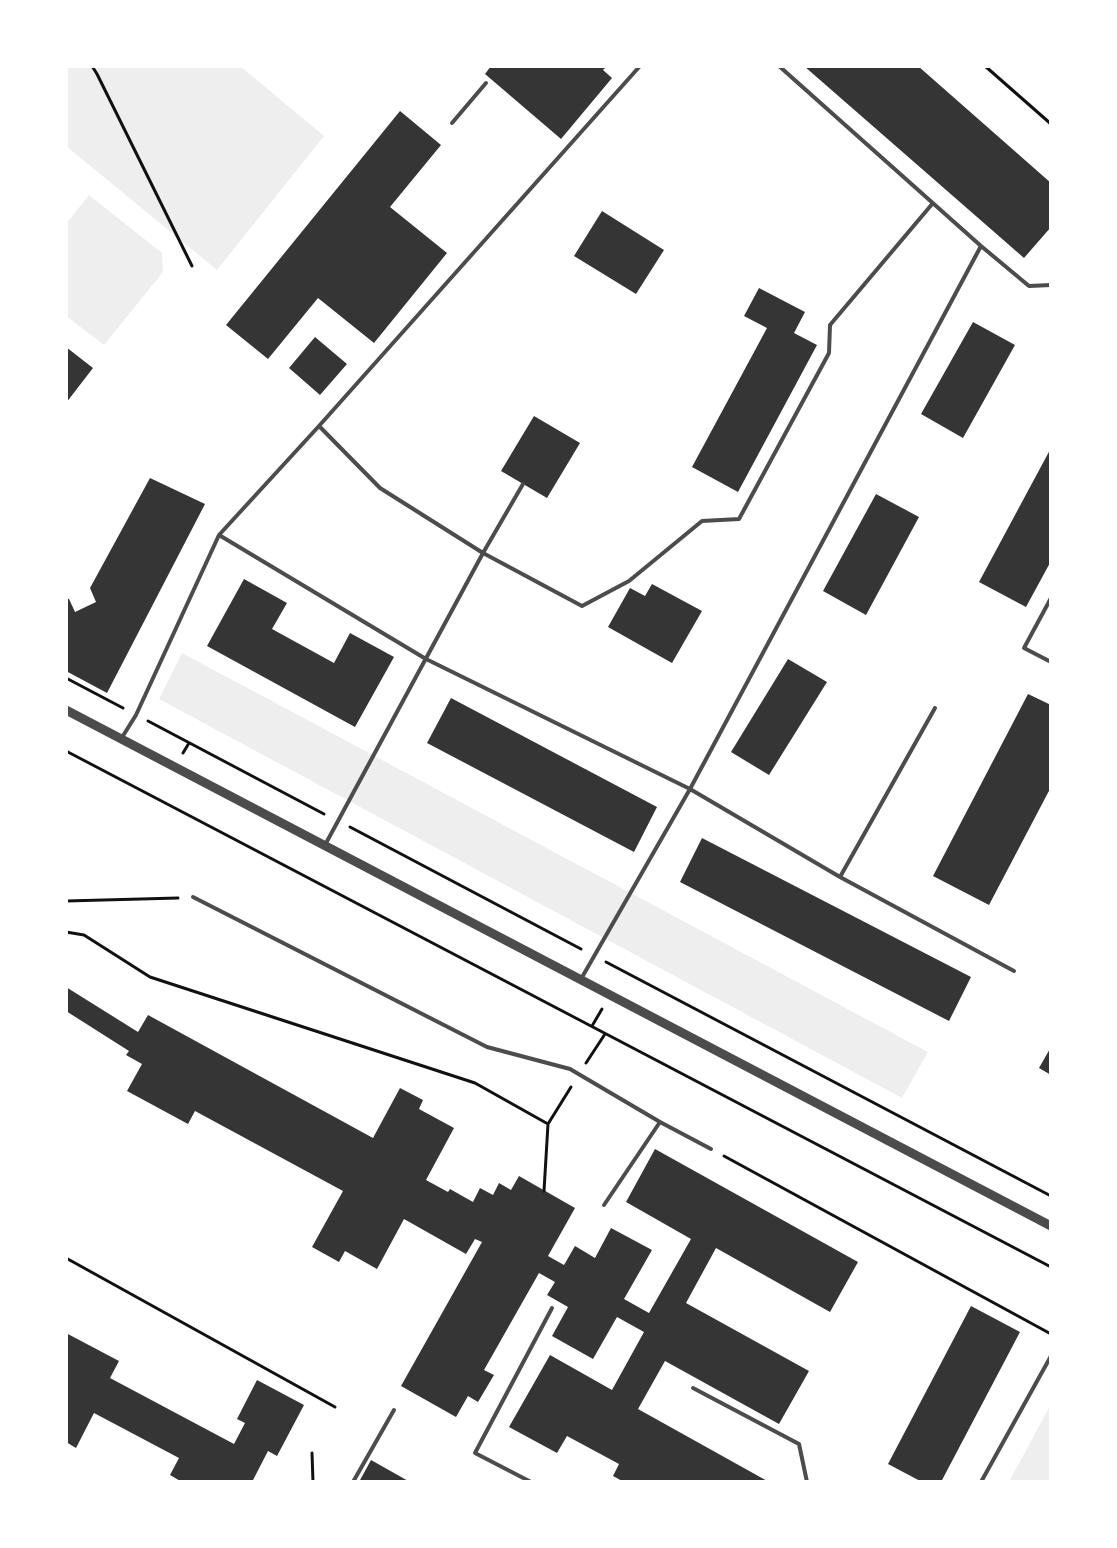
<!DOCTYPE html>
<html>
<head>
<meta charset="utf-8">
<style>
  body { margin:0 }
  #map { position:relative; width:1117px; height:1548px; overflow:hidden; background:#fff; font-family:"PT Sans",sans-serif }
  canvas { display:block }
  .frame { position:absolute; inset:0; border:68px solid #fff; pointer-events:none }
</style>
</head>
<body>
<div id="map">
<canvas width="1117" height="1548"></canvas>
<div class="frame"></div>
</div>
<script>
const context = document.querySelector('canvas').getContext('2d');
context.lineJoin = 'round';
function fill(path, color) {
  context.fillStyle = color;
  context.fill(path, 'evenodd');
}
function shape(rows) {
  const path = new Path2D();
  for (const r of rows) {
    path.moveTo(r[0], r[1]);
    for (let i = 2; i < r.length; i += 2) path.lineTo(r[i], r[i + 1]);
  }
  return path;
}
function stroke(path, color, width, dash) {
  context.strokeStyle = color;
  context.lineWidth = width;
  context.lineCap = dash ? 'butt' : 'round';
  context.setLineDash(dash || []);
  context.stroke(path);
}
fill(shape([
  [66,66,240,66,324,136,217,270,66,146],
  [89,195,162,253,163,272,104,345,66,316,66,224],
  [182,653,928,1052,902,1098,159,699],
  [1051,1404,1051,1482,1009,1482]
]), '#eee');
fill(shape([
  [491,66,607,66,603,70,612,78,561,139,485,74],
  [804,66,918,66,1051,183,1051,227,1024,258],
  [400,111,441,145,390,207,447,253,374,343,318,298,268,359,226,325],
  [602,211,664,250,636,294,574,256],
  [759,288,805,312,794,333,817,345,738,492,692,467,767,328,744,316],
  [973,322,1015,345,963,438,921,414],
  [315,337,347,364,320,395,289,368],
  [66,347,93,368,66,403],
  [534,416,580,443,547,498,501,471],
  [1051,448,1051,561,1026,607,979,582],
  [150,478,205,504,107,693,66,671,66,598,69,599,75,612,96,602,90,588],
  [876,494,919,517,866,615,823,591],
  [244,579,287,603,272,629,334,663,350,633,394,657,355,727,207,646],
  [652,584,702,611,672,663,608,627,630,588,645,596],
  [788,659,827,682,769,775,731,752],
  [1028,694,1051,705,1051,787,989,905,933,876],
  [451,698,657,807,634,852,427,743],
  [702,838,971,977,949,1021,680,882],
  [66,987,138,1032,148,1015,373,1138,400,1088,423,1100,419,1109,454,1128,426,1180,448,1192,450,1189,473,1202,480,1188,493,1195,499,1183,511,1190,519,1176,575,1208,548,1256,564,1265,575,1246,595,1258,611,1228,652,1250,624,1299,649,1313,691,1239,626,1202,655,1149,858,1262,830,1312,716,1248,686,1303,809,1371,779,1424,665,1361,638,1409,769,1482,624,1482,613,1476,619,1464,567,1436,557,1453,509,1427,550,1355,612,1390,644,1332,617,1317,593,1359,552,1336,568,1307,547,1295,555,1282,539,1273,484,1370,494,1375,478,1402,468,1396,456,1417,401,1386,482,1242,475,1239,466,1254,404,1219,377,1269,345,1251,339,1262,312,1247,343,1191,195,1111,188,1124,127,1091,142,1064,126,1055,129,1051,66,1011],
  [1051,1047,1051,1075,1039,1068],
  [971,1306,1020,1332,941,1482,922,1482,888,1464],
  [66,1333,119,1361,110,1378,234,1444,245,1423,237,1419,257,1380,304,1405,277,1456,268,1451,252,1482,182,1482,170,1475,179,1458,94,1413,76,1448,66,1442],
  [371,1460,410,1482,359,1482]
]), '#353535');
stroke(shape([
  [92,66,97,74,192,266],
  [985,66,1051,124],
  [66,678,123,708],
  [148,721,324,814],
  [66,751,1051,1267],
  [183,753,189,743],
  [350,827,581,949],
  [66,901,178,898],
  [66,932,84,935,150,977,475,1083,548,1124,571,1087],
  [606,962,1051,1196],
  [592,1026,602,1009],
  [586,1063,605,1034],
  [724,1156,1051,1334],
  [544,1191,548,1124],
  [66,1258,335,1407],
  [312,1453,313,1482]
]), '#111', 3);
stroke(shape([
  [452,123,486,83],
  [981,246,1029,286,1051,285],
  [319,426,380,488,483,553,582,606,629,581,702,521,739,519,829,353,830,325,933,203],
  [219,535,426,659,690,789,840,877,1014,971],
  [1051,598,1024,648,1051,662],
  [121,739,136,715,219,535,319,426,640,66],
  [325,845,483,553,523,484],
  [840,877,935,708],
  [193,897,487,1047,570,1069,660,1122,604,1205],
  [581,979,690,789,981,246,779,66],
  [660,1122,711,1149],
  [693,1388,799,1444,807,1482],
  [353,1482,394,1410],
  [531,1482,475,1453,552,1308],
  [981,1482,1051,1356]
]), '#4c4c4c', 4);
stroke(shape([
  [66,710,1051,1226]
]), '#4c4c4c', 9);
</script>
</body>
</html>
